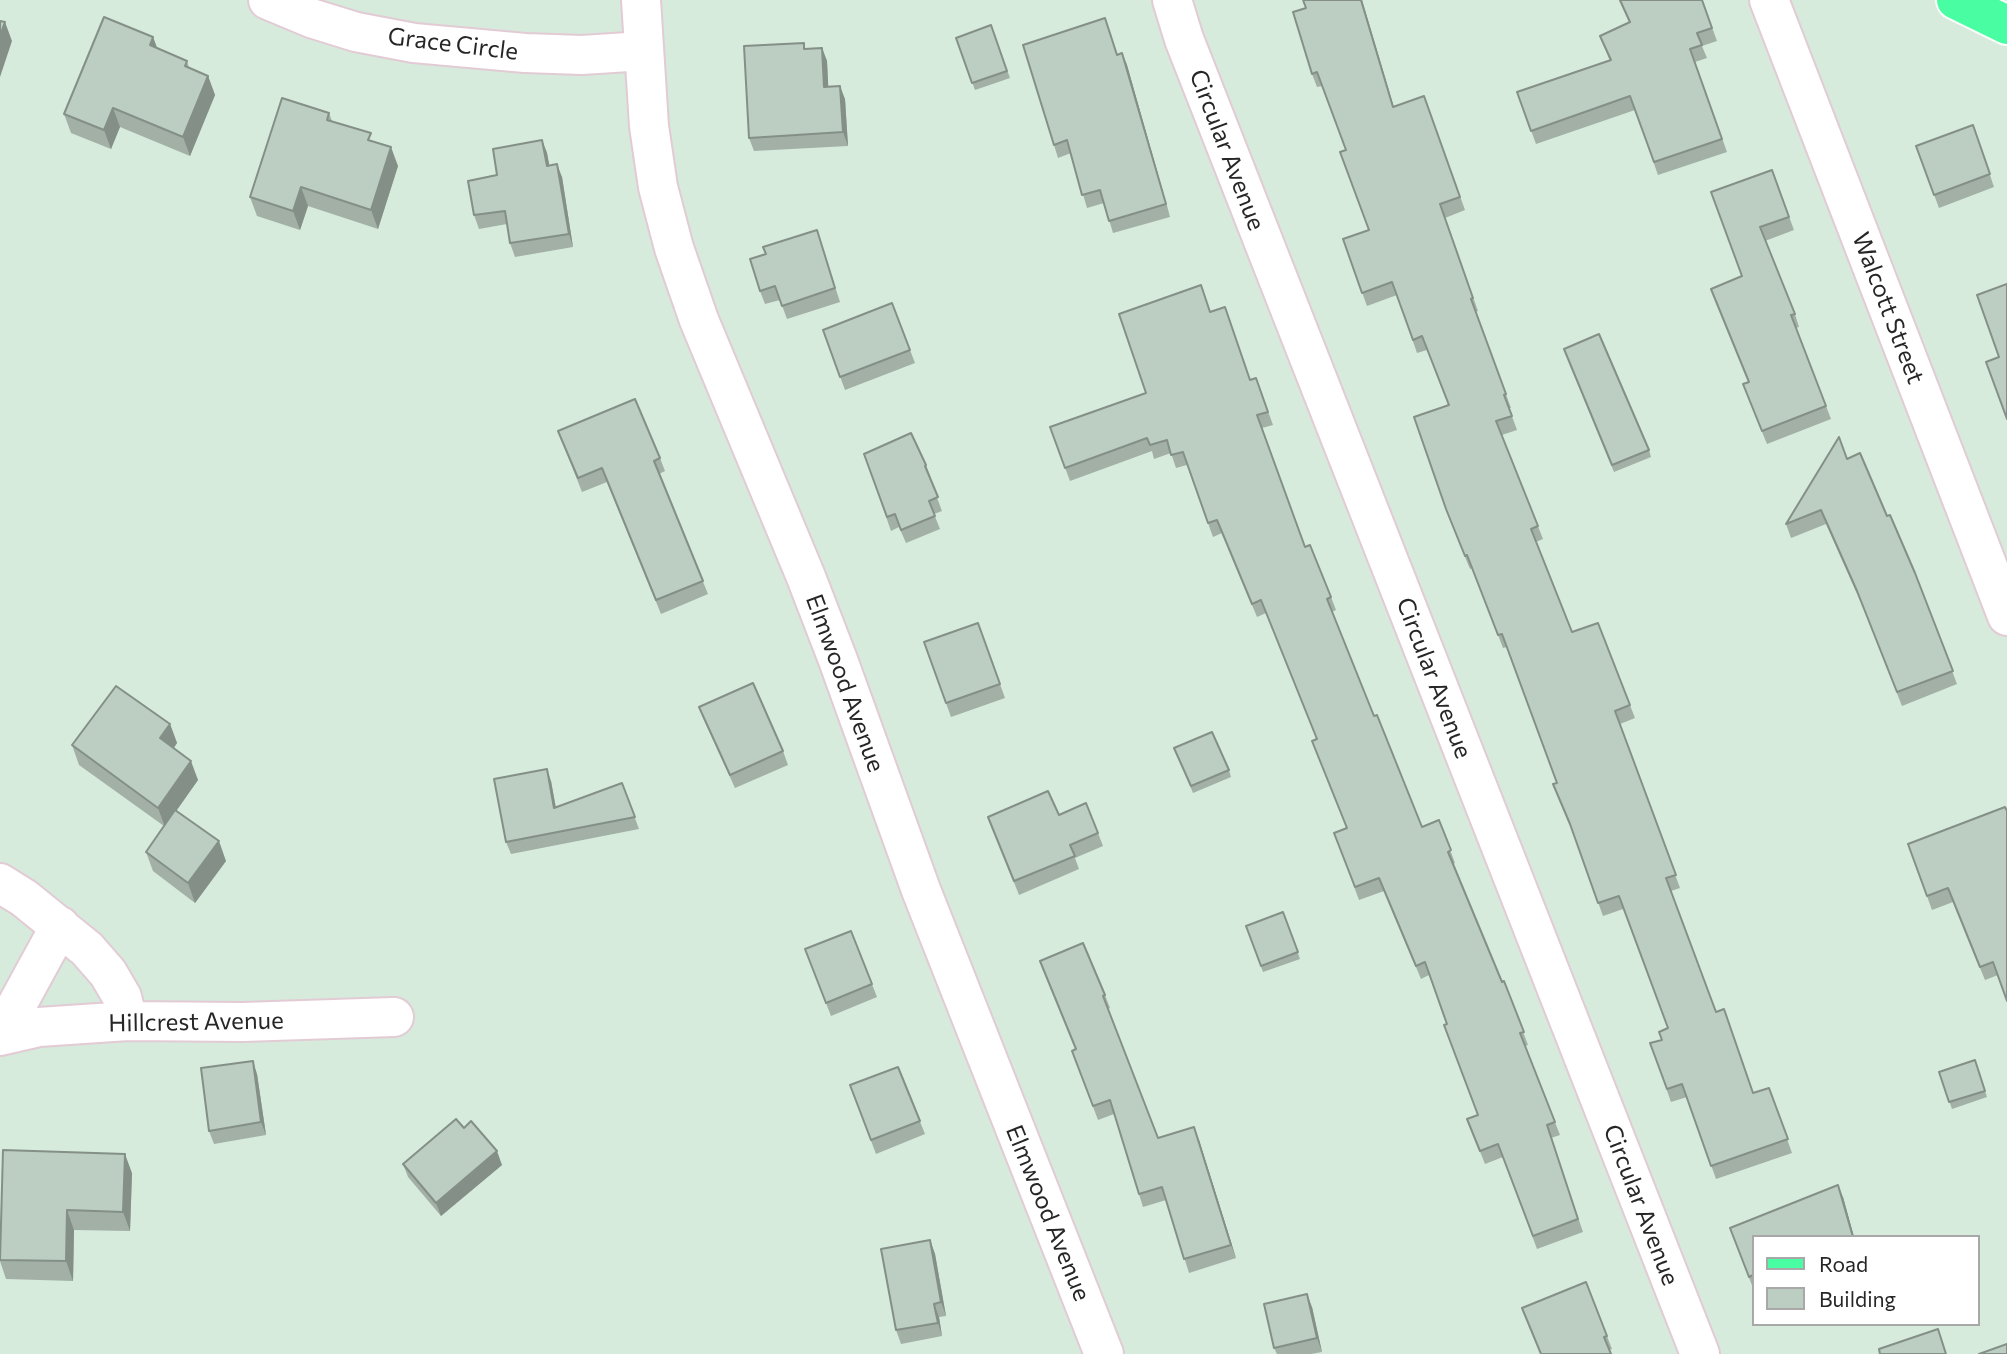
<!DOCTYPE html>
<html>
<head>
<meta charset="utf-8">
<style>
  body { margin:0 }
  #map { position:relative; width:2007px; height:1354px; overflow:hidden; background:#d6ebdc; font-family:Commissioner,sans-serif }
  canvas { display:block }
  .legend { position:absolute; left:1752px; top:1235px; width:228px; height:91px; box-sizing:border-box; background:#fff; border:2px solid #a8a8a8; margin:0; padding:9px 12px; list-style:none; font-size:21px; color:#262626 }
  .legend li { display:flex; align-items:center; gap:14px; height:35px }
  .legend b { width:35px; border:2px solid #a8a8a8 }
</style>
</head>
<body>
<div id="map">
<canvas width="2007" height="1354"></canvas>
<ul class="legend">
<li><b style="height:9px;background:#49fda3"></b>Road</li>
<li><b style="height:19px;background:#bccdc1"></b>Building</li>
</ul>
</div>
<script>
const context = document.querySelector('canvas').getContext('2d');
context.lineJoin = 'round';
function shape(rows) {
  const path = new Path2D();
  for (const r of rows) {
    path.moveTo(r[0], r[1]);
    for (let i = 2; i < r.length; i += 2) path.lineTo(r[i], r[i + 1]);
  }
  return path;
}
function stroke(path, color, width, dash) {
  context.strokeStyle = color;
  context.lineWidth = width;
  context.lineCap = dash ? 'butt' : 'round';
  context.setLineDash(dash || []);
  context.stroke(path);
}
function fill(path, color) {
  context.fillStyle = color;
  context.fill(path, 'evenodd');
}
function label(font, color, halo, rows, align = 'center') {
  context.font = font + ' Commissioner,sans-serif';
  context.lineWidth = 5;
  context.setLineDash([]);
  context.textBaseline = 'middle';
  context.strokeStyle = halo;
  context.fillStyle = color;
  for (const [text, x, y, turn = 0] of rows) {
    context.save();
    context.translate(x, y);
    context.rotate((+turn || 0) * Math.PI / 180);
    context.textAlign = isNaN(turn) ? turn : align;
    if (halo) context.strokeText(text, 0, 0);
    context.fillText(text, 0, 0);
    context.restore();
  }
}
const minor = shape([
  [268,0,311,18,356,32,414,43,525,53,582,55,644,51],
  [641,0,649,126,658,187,674,248,699,320,806,577,838,660,921,890,1104,1354],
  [1172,0,1184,39,1700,1354],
  [1769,0,2007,616],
  [0,883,24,898,87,949,108,973,122,997,128,1021],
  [0,1036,39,1027,128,1021,243,1022,394,1017],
  [0,1036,60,926]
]);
const primary = shape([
  [1956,0,2007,25]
]);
stroke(minor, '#e2cbd5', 42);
stroke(primary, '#fff', 42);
stroke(minor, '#fff', 38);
stroke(primary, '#49fda3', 38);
fill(shape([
  [1619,0,1702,0,1717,41,1702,46,1707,58,1695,62,1727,152,1658,175,1635,110,1536,144,1517,92,1610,61,1600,36,1629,22],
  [1306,8,1394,107,1424,96,1465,210,1445,218,1478,311,1476,312,1511,408,1509,408,1517,430,1502,435,1543,539,1536,542,1572,632,1598,623,1635,718,1620,724,1680,888,1671,891,1716,1012,1753,1093,1769,1088,1792,1153,1716,1179,1687,1097,1671,1102,1650,1043,1662,1040,1668,1029,1623,909,1603,916,1574,836,1553,784,1557,783,1507,647,1503,648,1472,568,1470,569,1451,523,1414,417,1448,405,1427,350,1417,353,1397,295,1367,306,1343,239,1369,230,1346,150,1322,86,1317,87,1312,74],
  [991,25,1010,78,975,90,956,38],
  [1110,31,1117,55,1122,53,1127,65,1170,217,1113,233,1104,203,1087,208,1071,153,1058,158,1054,145],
  [153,37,157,48,187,61,189,68,208,76,215,95,190,156,120,127,111,149,71,133,64,114],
  [822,48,827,61,828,86,845,99,848,146,754,151,749,138,806,49],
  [329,113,332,121,374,142,398,166,378,229,308,206,300,230,257,216,250,197],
  [1973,125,1994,187,1939,208,1916,146],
  [542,140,547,153,549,165,562,177,573,247,515,257,510,243,507,224,479,229,474,215,497,175],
  [1772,170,1794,230,1765,241,1795,314,1799,327,1796,328,1831,419,1767,444,1748,398,1748,382,1742,276],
  [817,230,840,302,787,319,780,300,765,304,760,291,766,254],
  [892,303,915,363,845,390,823,330],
  [1210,311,1250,380,1256,378,1273,425,1262,428,1305,547,1331,597,1336,610,1332,612,1374,716,1422,827,1439,820,1455,863,1453,864,1502,982,1504,981,1528,1045,1525,1046,1560,1135,1551,1138,1583,1232,1537,1249,1503,1157,1485,1164,1467,1119,1478,1115,1429,975,1421,979,1384,891,1359,900,1334,833,1346,828,1317,740,1266,613,1257,617,1222,533,1213,537,1187,465,1176,468,1171,453,1154,459,1152,451,1070,481,1050,427,1146,393],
  [1564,349,1649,450,1651,457,1614,472],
  [558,431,660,458,665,471,659,474,708,594,661,614,607,482,582,492],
  [864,454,926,465,931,478,930,479,942,511,934,514,940,529,906,543,899,527,891,531],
  [1847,459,1887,516,1915,573,1957,684,1902,706,1862,605,1826,524,1791,538,1786,524],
  [978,623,1005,698,951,717,924,642],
  [699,707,783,751,788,765,735,788,704,720],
  [170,724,177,743,174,748,198,780,176,811,226,861,195,903,153,871,146,852,164,826,79,765,72,745],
  [1177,755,1229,770,1231,777,1193,793],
  [551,781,556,808,622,783,639,829,511,854,506,842],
  [2007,811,1998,975,1985,980,1953,902,1932,910,1908,844],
  [1059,815,1098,833,1103,846,1075,858,1079,869,1019,895,988,817],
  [1283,912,1300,959,1263,972,1246,926],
  [851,931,877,997,831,1016,805,949],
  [1040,961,1105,995,1110,1008,1108,1009,1158,1138,1199,1140,1236,1258,1189,1273,1166,1200,1143,1207,1114,1114,1098,1120,1072,1051,1076,1049],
  [1975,1060,1987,1097,1952,1109,1939,1072],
  [898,1067,925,1134,876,1154,850,1085],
  [257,1074,266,1135,214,1144,209,1131],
  [464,1128,502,1165,441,1216,408,1177,403,1164],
  [132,1173,130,1231,74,1230,73,1281,6,1279,0,1261,0,1242],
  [1843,1197,1854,1237,1753,1237,1753,1288,1730,1228],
  [930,1240,935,1254,946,1316,939,1317,942,1336,901,1344,896,1330],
  [1312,1307,1322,1352,1311,1354,1277,1354,1274,1348],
  [1607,1336,1612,1349,1609,1350,1540,1354]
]), '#a2b0a6');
fill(shape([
  [1361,0,1362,0,1398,121,1393,107],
  [5,22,12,41,0,77,0,36],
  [153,37,160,56,150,45],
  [822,48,827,61,829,100,824,87],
  [1122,53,1127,65,1170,217,1166,204],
  [208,76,215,95,190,156,183,137],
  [840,86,845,99,848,146,843,132],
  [113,108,120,127,111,149,104,130],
  [542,140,547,153,552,179,547,166],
  [391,147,398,166,378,229,371,210],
  [557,164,562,177,573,247,569,234],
  [301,187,308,206,300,230,293,211],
  [170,724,177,743,167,757,160,738],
  [191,761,198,780,165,827,158,808],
  [547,769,551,781,558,820,554,808],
  [219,841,226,861,195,903,188,883],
  [253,1061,257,1074,266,1135,261,1122],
  [1194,1127,1199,1140,1236,1258,1231,1245],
  [497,1151,502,1165,441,1216,436,1203],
  [125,1154,132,1173,130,1231,123,1212],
  [1838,1185,1843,1197,1854,1237,1853,1237],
  [67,1210,74,1230,73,1281,66,1261],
  [930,1240,935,1254,946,1316,941,1302],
  [1307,1294,1312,1307,1322,1352,1317,1338],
  [934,1304,939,1317,942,1336,938,1323]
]), '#849087');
const building = shape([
  [1303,0,1361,0,1393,107,1424,96,1460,197,1440,204,1473,298,1471,299,1506,394,1504,395,1512,416,1496,421,1538,526,1531,529,1572,632,1598,623,1630,705,1615,711,1676,875,1666,878,1716,1012,1724,1009,1753,1093,1769,1088,1788,1139,1711,1166,1682,1084,1667,1089,1650,1043,1662,1040,1659,1032,1668,1028,1619,896,1598,903,1570,824,1553,784,1557,783,1502,634,1498,635,1467,555,1465,556,1446,509,1414,417,1449,405,1422,336,1413,340,1392,282,1362,293,1343,239,1369,230,1340,152,1346,150,1317,72,1312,74,1293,12,1306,8,1303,0],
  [1620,0,1702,0,1712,28,1697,33,1702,45,1690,49,1722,139,1654,162,1630,96,1531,131,1517,92,1611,60,1600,36,1630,22,1620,0],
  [104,17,153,37,150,45,187,61,185,66,208,76,183,137,113,108,104,130,64,114,104,17],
  [1105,18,1117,55,1122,53,1166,204,1109,221,1100,190,1082,195,1067,140,1054,145,1023,45,1105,18],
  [0,21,5,22,0,36,0,21],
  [991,25,1007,71,972,83,956,38,991,25],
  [804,43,804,49,822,48,824,87,840,86,843,132,749,138,744,46,804,43],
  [282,98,329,113,327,120,371,133,368,140,391,147,371,210,301,187,293,211,250,197,282,98],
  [1973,125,1990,174,1934,195,1916,146,1973,125],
  [542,140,547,166,557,164,569,234,510,243,505,211,474,215,468,181,497,175,493,149,542,140],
  [1772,170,1789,217,1760,227,1795,314,1791,315,1826,406,1762,431,1743,384,1749,382,1711,289,1742,276,1711,192,1772,170],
  [817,230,835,288,782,306,775,286,760,291,750,259,766,254,763,247,817,230],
  [2007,284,2007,419,1986,362,1999,357,1977,295,2007,284],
  [1201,285,1210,312,1225,307,1250,380,1256,378,1268,412,1257,415,1305,547,1310,545,1331,597,1327,599,1374,716,1377,715,1422,827,1439,820,1451,850,1448,852,1502,982,1504,981,1524,1032,1520,1033,1555,1122,1547,1125,1578,1219,1533,1236,1498,1144,1480,1151,1467,1119,1478,1115,1444,1025,1447,1024,1425,962,1416,966,1379,878,1355,887,1334,833,1347,828,1312,741,1317,739,1261,600,1252,604,1217,520,1208,523,1183,452,1171,455,1167,440,1150,445,1147,438,1065,468,1050,427,1146,393,1119,314,1201,285],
  [892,303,910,350,840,377,823,330,892,303],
  [1599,334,1649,450,1612,465,1564,349,1599,334],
  [635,399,660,458,654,461,703,581,656,600,602,468,578,478,558,431,635,399],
  [911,433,926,465,925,466,938,497,929,501,935,516,901,530,895,514,887,517,864,454,911,433],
  [1839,437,1847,459,1860,453,1887,516,1890,515,1915,573,1953,671,1897,692,1857,591,1821,510,1786,524,1839,437],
  [978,623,1000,684,946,703,924,642,978,623],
  [753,683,783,751,730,775,699,707,753,683],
  [116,686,170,724,160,738,191,761,158,808,72,745,116,686],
  [1212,732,1229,770,1191,786,1174,748,1212,732],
  [547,769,554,808,622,783,635,817,506,842,494,779,547,769],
  [1048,791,1059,815,1086,803,1098,833,1070,845,1075,856,1014,881,988,817,1048,791],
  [2005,807,2007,811,2007,1001,1993,962,1980,967,1948,888,1927,896,1908,844,2005,807],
  [175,810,219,841,188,883,146,852,175,810],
  [1283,912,1298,952,1261,966,1246,926,1283,912],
  [851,931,872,984,826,1003,805,949,851,931],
  [1083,943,1105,995,1103,996,1158,1138,1194,1127,1231,1245,1184,1259,1162,1187,1139,1194,1110,1100,1093,1106,1072,1051,1076,1049,1040,961,1083,943],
  [1975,1060,1985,1091,1949,1102,1939,1072,1975,1060],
  [253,1061,261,1122,209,1131,201,1068,253,1061],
  [898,1067,920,1121,871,1140,850,1085,898,1067],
  [456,1119,464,1128,471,1121,497,1151,436,1203,403,1164,456,1119],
  [3,1150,125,1154,123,1212,67,1210,66,1261,0,1260,3,1150],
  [1838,1185,1853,1237,1753,1237,1753,1275,1749,1277,1730,1228,1838,1185],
  [930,1240,941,1302,934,1304,938,1323,896,1330,881,1249,930,1240],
  [1586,1282,1607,1336,1604,1337,1611,1354,1541,1354,1522,1308,1586,1282],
  [1307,1294,1317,1338,1274,1348,1264,1304,1307,1294],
  [1938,1329,1946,1354,1880,1354,1879,1349,1938,1329],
  [2007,1344,2007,1354,1979,1354,2007,1344]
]);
fill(building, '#bccdc1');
stroke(building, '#849087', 2);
label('24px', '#262626', '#fff', [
  ["Grace Circle",453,44,7],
  ["Circular Avenue",1227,150,69],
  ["Walcott Street",1888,308,69],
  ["Circular Avenue",1434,678,69],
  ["Elmwood Avenue",845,683,70],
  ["Hillcrest Avenue",196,1022,-1],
  ["Circular Avenue",1641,1205,69],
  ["Elmwood Avenue",1048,1213,68]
]);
</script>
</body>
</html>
